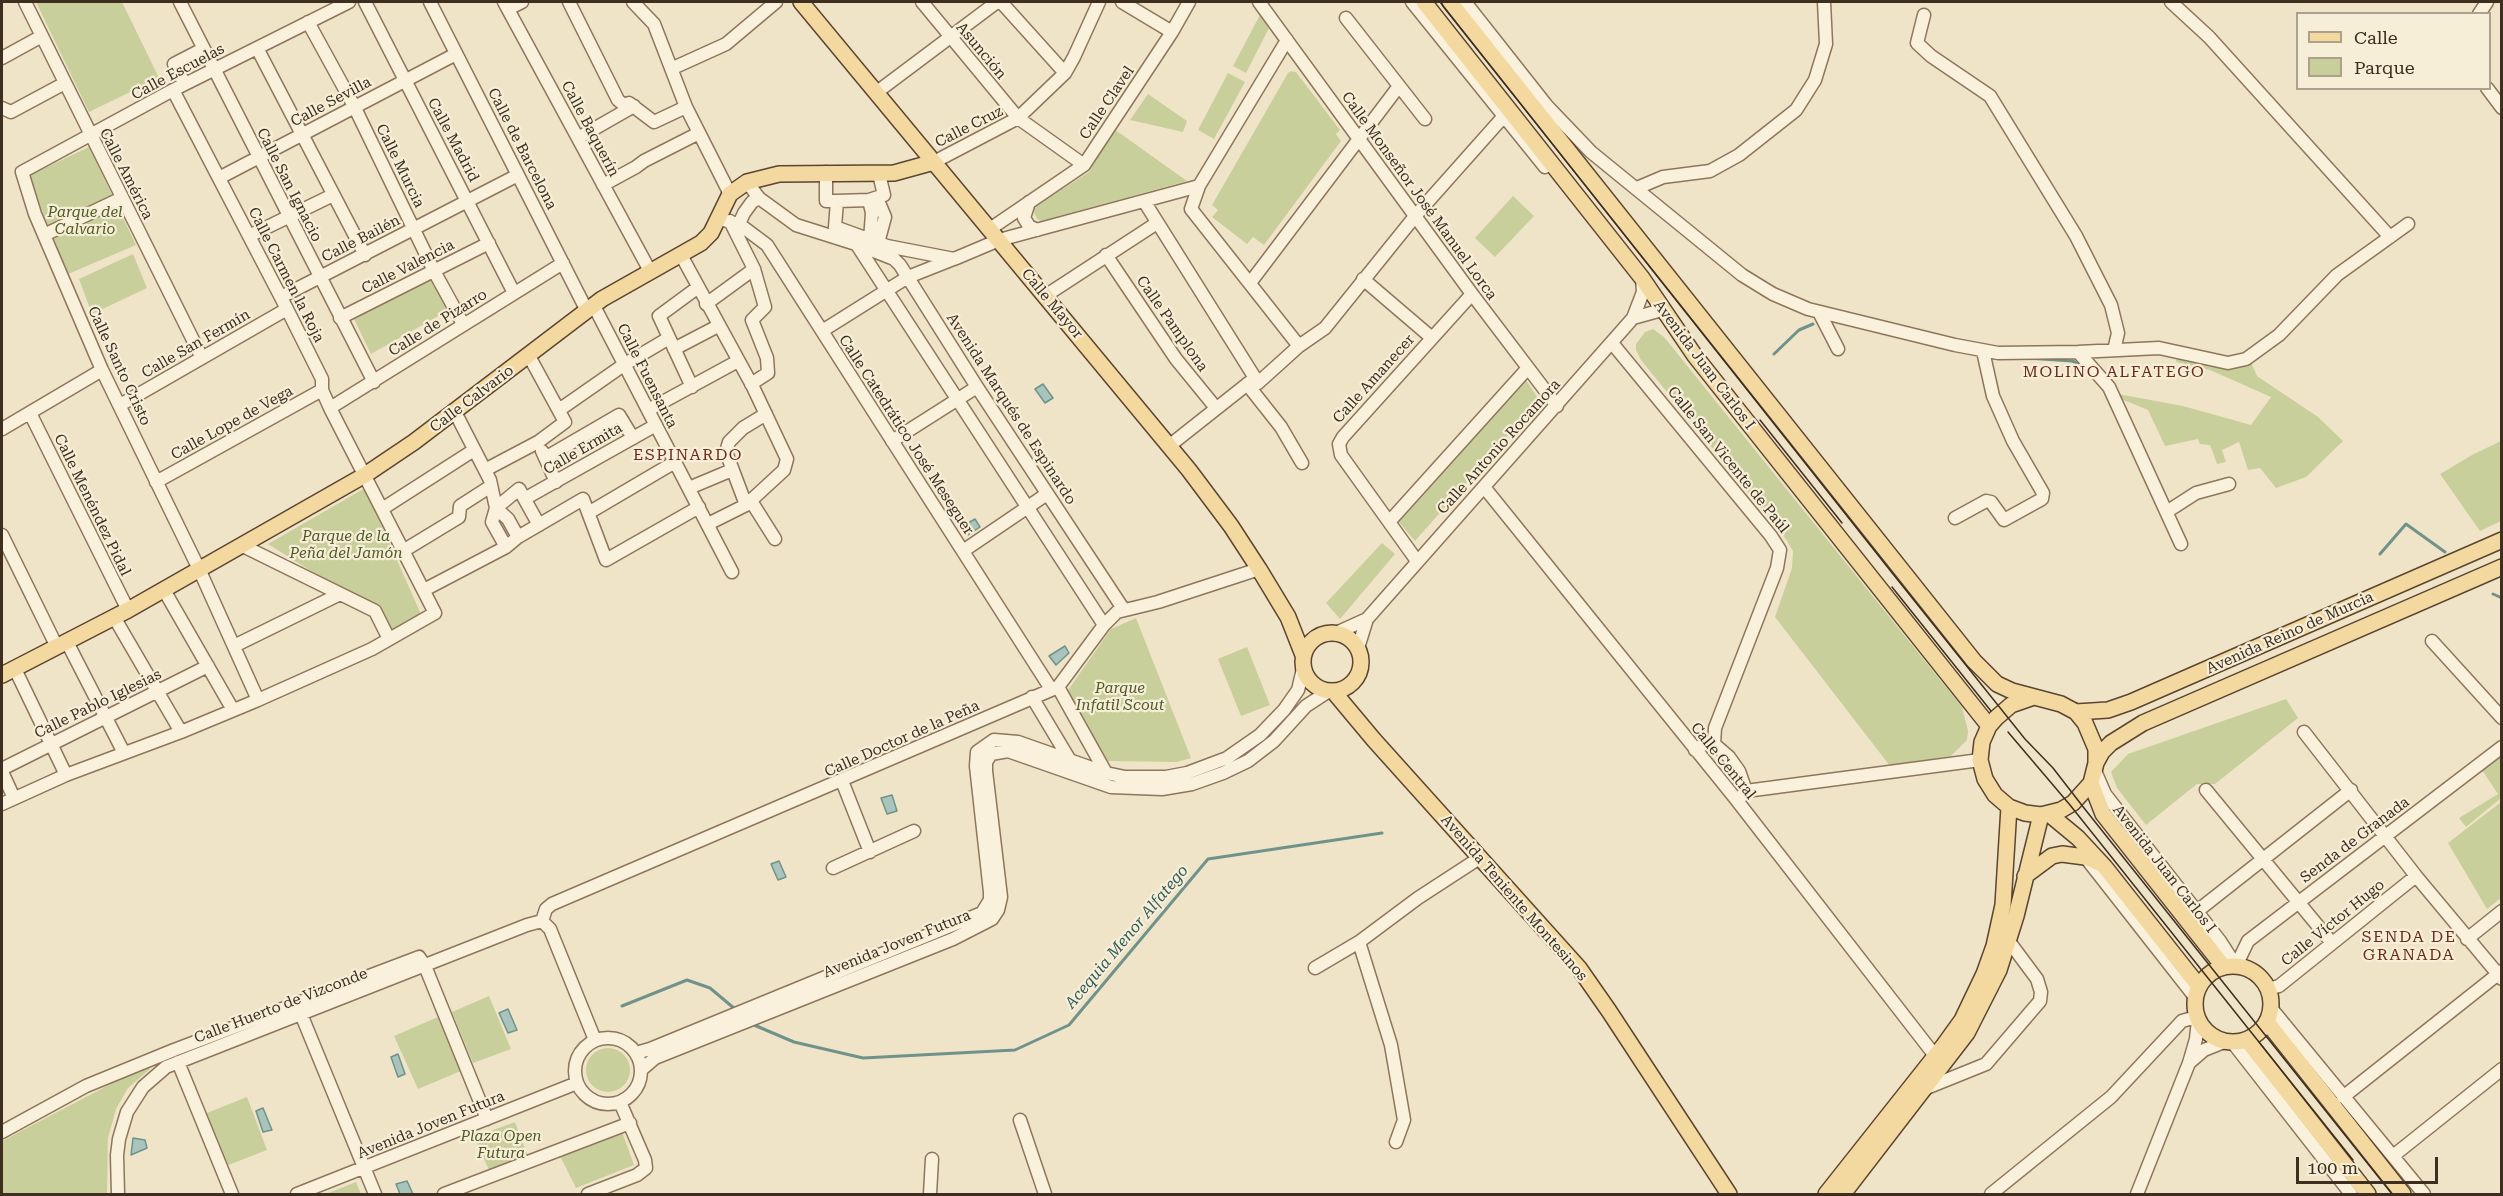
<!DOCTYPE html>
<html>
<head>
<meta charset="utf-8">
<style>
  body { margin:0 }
  #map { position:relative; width:2503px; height:1196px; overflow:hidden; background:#f0e4c8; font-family:"Roboto Serif",serif }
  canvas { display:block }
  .frame { position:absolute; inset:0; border:3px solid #3d2e20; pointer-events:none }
  .legend { position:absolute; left:2296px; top:12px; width:195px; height:78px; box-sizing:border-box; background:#f7eed8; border:2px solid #ada18e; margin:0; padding:8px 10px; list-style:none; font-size:18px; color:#3d2e20 }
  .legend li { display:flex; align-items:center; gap:12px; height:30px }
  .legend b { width:30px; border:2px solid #ada18e }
  .scale { position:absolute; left:2296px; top:1157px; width:142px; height:27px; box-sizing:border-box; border:3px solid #3d2e20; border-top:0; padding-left:8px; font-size:18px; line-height:21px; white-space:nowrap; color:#3d2e20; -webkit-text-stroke:4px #f7eed8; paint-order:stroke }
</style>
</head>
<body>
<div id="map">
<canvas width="2503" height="1196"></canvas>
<div class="frame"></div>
<ul class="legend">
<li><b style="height:8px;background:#f3d9a0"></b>Calle</li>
<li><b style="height:16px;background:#c9cf9b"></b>Parque</li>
</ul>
<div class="scale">100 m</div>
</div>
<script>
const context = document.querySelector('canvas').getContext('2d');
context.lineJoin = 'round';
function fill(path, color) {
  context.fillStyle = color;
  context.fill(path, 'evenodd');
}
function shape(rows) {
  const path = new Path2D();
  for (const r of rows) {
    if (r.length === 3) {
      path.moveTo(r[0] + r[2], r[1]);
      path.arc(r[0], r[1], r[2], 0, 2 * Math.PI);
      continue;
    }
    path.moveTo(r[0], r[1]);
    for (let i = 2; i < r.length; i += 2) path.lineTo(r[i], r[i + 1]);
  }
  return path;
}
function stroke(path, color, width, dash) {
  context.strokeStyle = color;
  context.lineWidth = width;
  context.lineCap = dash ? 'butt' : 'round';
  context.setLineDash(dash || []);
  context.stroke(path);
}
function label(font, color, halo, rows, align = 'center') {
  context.font = font + ' "Roboto Serif",serif';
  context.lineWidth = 4.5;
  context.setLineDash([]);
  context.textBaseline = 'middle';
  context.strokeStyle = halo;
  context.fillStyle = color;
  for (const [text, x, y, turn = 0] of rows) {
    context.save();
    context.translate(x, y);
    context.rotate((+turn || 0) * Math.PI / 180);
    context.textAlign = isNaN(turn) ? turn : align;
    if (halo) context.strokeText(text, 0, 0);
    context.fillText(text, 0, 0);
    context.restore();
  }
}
fill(shape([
  [36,2,122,2,159,78,89,112],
  [1260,15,1269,28,1246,73,1233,66],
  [1291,71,1296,72,1340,130,1336,134,1341,141,1264,245,1253,237,1247,244,1212,217,1218,210,1212,205,1288,73],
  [1228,73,1245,82,1214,139,1198,130],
  [1148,94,1187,121,1183,132,1130,120],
  [1114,129,1187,181,1041,221,1037,219,1033,211,1035,207,1089,172],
  [89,147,136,245,68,274,28,176],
  [1513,196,1534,216,1495,257,1475,238],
  [133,254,147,288,92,314,79,279],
  [433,277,449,310,371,354,353,317],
  [1653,329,1664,337,1962,707,1968,731,1967,740,1951,756,1890,766,1775,617,1792,568,1793,551,1786,539,1641,360,1636,350,1636,344,1645,332],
  [2177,356,2250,360,2257,376,2318,417,2343,441,2306,477,2276,488,2260,468,2248,470,2239,442,2222,450,2226,462,2217,464,2210,445,2200,444,2198,439,2165,446,2148,410,2121,399,2118,394,2183,406,2251,425,2271,397,2210,370,2176,362],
  [1526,380,1539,400,1415,541,1398,521],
  [2501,441,2501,521,2480,531,2440,474,2472,455],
  [365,488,424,621,391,635,376,606,343,591,268,544],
  [1382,543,1395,554,1340,619,1326,603],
  [1136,618,1191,758,1177,762,1108,761,1066,693,1111,629],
  [1247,647,1270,705,1241,716,1218,659],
  [2286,699,2298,718,2215,784,2197,784,2146,825,2117,788,2111,772,2128,754],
  [2501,749,2501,798,2466,827,2459,818,2498,794,2480,767],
  [2501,802,2501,898,2487,909,2448,843],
  [489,996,511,1049,473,1063,452,1012],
  [438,1017,461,1071,418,1089,394,1036],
  [608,1070,22],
  [147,1065,150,1069,128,1088,116,1109,108,1138,107,1194,2,1194,2,1141],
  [247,1097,267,1150,226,1166,207,1113],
  [515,1122,527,1154,489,1170,474,1137],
  [621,1129,634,1165,576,1188,559,1154],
  [356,1182,361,1194,326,1194]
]), '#c9cf9b');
const water = shape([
  [1043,384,1053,398,1045,403,1035,389,1043,384],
  [975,519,980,527,968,535,963,526,975,519],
  [1065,646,1069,653,1056,665,1049,656,1065,646],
  [892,795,897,811,887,814,881,798,892,795],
  [779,861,786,877,778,880,771,864,779,861],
  [508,1009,517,1030,508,1033,499,1013,508,1009],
  [398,1054,405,1074,398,1077,391,1057,398,1054],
  [263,1108,272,1130,263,1132,256,1111,263,1108],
  [133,1138,145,1140,147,1148,131,1155,133,1138],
  [407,1181,413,1194,400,1194,396,1184,407,1181]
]);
fill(water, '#a9c4bc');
stroke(water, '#6f938a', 1.5);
stroke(shape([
  [1774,354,1799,330,1813,324],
  [2027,358,2072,361,2082,365],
  [2380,554,2406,524,2445,552],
  [2493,594,2502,598],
  [622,1006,687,980,710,988,735,1009],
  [754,1025,794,1042,863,1058,1015,1050,1069,1025,1208,859,1382,833]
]), '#6f938a', 3);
const minor = shape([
  [25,2,202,358],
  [180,2,374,382],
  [365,2,514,293],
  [430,2,587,311],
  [504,2,650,271],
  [569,2,618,100,624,105,629,103,654,122,686,107],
  [633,2,654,24,686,107,730,194],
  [922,2,1018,118,1084,165],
  [1001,2,1065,73],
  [1122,2,1172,32],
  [1259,2,1472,294,1557,406],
  [1412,2,1545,167],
  [1465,2,1547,106,1591,152,1742,275,1773,294,1808,309,1955,345,1998,353,2078,352,2159,348,2228,363,2246,359,2279,335,2337,275,2408,224],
  [2171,2,2209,37,2390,237],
  [508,9,522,2],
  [2479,14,2487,2],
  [1924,15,1917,43,1931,56,1990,96,2076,236,2111,305,2118,333,2114,350],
  [1346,18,1425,119],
  [308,22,354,106,434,271,463,324],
  [1287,40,1199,186,1191,209,1299,346],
  [257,48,365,255],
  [2,58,42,36],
  [673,68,726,44,776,2],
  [185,84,174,64,203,49],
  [2487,88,2502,108],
  [877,92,997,2],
  [2,108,11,112,65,83],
  [578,138,634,106],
  [934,162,1018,118,1065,73,1074,57,1099,2],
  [826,172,826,201,837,201,835,227,887,246,954,259,999,240,1199,186],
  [219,178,456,54],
  [747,182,759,198,796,225,856,244,894,259,900,265,977,387,1124,610],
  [603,185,636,167,644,161,699,133],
  [1637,188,1663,177,1710,171,1739,155,1796,110,1815,80,1826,44,1824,2],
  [877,198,885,217,878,243],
  [869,200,872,213,870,240],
  [837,201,869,200,884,195,879,174],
  [1144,201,1255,378],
  [1029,202,1024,218,1029,226,1037,230],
  [719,219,739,224,767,245,1051,689],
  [730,221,754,269,765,307,752,320,767,358,768,373,751,384],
  [739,224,744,213,752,202,759,198],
  [990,229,1084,165,1172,32,1189,2],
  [44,235,122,198],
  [249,236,333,195],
  [857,245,1104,625],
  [681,255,753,387,787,459,784,470,746,505,708,524],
  [1106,255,1176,359,1216,408],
  [1363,279,1432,338],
  [1250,283,1399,86],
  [1045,296,1157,223],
  [281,297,518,175],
  [706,304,754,269],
  [594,306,732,572],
  [1819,312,1838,349],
  [340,318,489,243],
  [1633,318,1662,310],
  [822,331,908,277,951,260],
  [1612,343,1771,536,1780,550,1777,568,1715,728,1714,744],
  [674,349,718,326],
  [2078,352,2109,387,2181,544],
  [1247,384,1281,427,1302,463],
  [692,387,659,316,697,288],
  [120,405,287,309],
  [330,408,563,263],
  [559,410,625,364,669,338],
  [648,410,738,361],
  [455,412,490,480,496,508,492,522,506,547],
  [30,413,128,610],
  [2,429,102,370],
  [892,441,977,387],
  [1169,446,1255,378,1258,383,1299,346,1325,328,1416,215,1504,116],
  [542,451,556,482],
  [545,458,619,415,633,438],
  [485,470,538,442,565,422,529,356],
  [156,482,322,390],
  [1484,487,1735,798,1936,1057],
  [689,488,732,470],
  [526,498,656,425],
  [751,501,775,539],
  [746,505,726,452,729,442,743,428,766,414],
  [382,509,474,450],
  [2168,511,2196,493,2229,484],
  [590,512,675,462],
  [1955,518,1986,501,1991,502,2004,520,2042,499,2043,493,2013,441,1993,396,1983,351],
  [1389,522,1527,369],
  [2,535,57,647],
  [518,537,508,519,496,508,519,489,539,525],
  [241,545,375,611,389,639],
  [403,551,459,517,460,506,491,486],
  [963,551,1047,494],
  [1417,561,1341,455,1339,444,1343,437,1472,294],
  [164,590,233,710],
  [424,590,506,547,518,537,583,499,606,560,699,507],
  [114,617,181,732],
  [1336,633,1367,619],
  [2432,641,2502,718],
  [67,642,124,753],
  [234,646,340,594],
  [1358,648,1367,619,1633,318,1643,292,1642,278],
  [15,669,66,775],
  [1058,687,1106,773],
  [1032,697,1071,762],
  [258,700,199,569,102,370,35,214,22,172,173,90,349,2],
  [2304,732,2416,876,2502,979],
  [1695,750,1704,744,1714,744,1729,757,1739,771,1746,791,1742,796],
  [2,769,208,666],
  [2095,771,2105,794,2220,941,2236,966],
  [2,772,14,798],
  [842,781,870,852],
  [2206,790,2332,943],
  [1746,791,1980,760],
  [2,804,66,775,181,732,258,700,372,649,435,613,330,408,322,390,322,379,287,309,173,90],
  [2086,858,2195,997],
  [833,868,914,831],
  [2196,912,2351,790],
  [542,921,546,909,552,904,1058,687,1104,625,1117,612,1158,602,1259,569],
  [542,921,550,929,595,1040],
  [2467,939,2502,911],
  [1359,942,1391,1045,1404,1120,1396,1142],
  [2236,966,2248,941,2502,747],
  [1315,968,1359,942,1418,898,1481,857],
  [2268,989,2279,986,2416,876],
  [2271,1008,2424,1194],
  [301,1014,375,1194],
  [608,1071,33],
  [2233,1043,2351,1194],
  [636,1053,650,1049,982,913,990,900,990,892,976,766,977,752,994,740,1018,742,1106,773,1125,777,1166,777,1187,773,1227,758,1260,735,1284,710,1298,690,1303,669],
  [178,1062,232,1194],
  [2189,1063,2204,1050,2224,1042],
  [641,1070,655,1058,953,939,992,919,998,910,1001,897,986,771,986,762,991,754,1008,751,1111,787,1162,789,1192,784,1223,773,1248,761,1274,741,1306,706,1329,691],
  [1924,1089,1986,1064,2040,1001,2041,992,2037,979,2008,940],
  [2343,1097,2502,971],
  [1020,1120,1045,1194],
  [2,1132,86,1086,174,1050,419,957,425,966,487,1119],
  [2393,1156,2502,1069],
  [118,1194,117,1155,119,1139,127,1112,143,1087,166,1067,527,925,542,921],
  [297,1194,577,1083],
  [444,1194,630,1123],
  [588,1194,637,1175,646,1168,645,1160,620,1102],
  [930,1194,932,1159],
  [1991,1194,2111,1097,2182,1021,2196,1017],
  [2137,1194,2189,1063,2196,1039,2198,1020]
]);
const major = shape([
  [801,2,1189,470,1231,526,1259,569,1288,617,1303,655],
  [1424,2,1642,278,1695,356,1989,726],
  [1450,2,1974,661,1997,684,2012,691,2061,704,2076,712,2085,723,2096,749,2096,763,2091,783,2073,803,2061,810,2041,815,2025,813,2009,807,1995,795,1985,779,1980,760,1982,742,1989,726,1996,718,2011,705,2034,697],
  [1332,662,29],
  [2,675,128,610,365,475,414,442,602,299,701,243,711,233,730,194,747,182,779,174,894,173,934,162],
  [1333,691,1374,740,1579,968,1609,1011,1729,1194],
  [2076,712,2108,710,2131,702,2502,540],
  [2096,763,2102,752,2111,743,2143,723,2502,567],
  [2091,783,2103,814,2223,966],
  [2049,814,2078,838,2104,866,2198,985],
  [2025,876,2052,856,2062,854,2085,857,2101,864],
  [2233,1004,38],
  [2267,1022,2403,1194],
  [2247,1040,2368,1194],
  [1826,1194,1944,1045,1962,1020,1984,974,1994,946,2003,905,2009,807],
  [1843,1194,1967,1033,1999,970,2016,916,2041,815]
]);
stroke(minor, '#8d765c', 15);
stroke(major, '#5b4430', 18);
stroke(minor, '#faf1dc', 12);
stroke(major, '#f3d9a0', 15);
stroke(shape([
  [1440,2,1893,574,2025,739,2053,768,2084,808,2392,1194],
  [1760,420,1842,523],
  [1892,587,1991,711],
  [2008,732,2070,805,2353,1160]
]), '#3d2e20', 1.5);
label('15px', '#3d2e20', '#f7eed8', [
  ["Asunción",981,51,50],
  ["Calle Escuelas",178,72,-28],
  ["Calle Sevilla",331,102,-28],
  ["Calle Clavel",1107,103,-56],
  ["Calle Cruz",969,127,-27],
  ["Calle Baquerín",590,129,62],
  ["Calle Madrid",453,140,62],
  ["Calle de Barcelona",522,149,63],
  ["Calle Murcia",400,166,64],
  ["Calle América",126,174,63],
  ["Calle San Ignacio",289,185,63],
  ["Calle Monseñor José Manuel Lorca",1419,196,54],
  ["Calle Bailén",361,239,-27],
  ["Calle Valencia",408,267,-27],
  ["Calle Carmen la Roja",286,275,63],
  ["Calle Mayor",1052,304,50],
  ["Calle de Pizarro",438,323,-32],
  ["Calle Pamplona",1172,324,55],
  ["Calle San Fermín",196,344,-30],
  ["Avenida Juan Carlos I",1704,365,53],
  ["Calle Santo Cristo",119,366,65],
  ["Calle Fuensanta",647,376,63],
  ["Calle Amanecer",1374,379,-48],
  ["Calle Calvario",472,399,-37],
  ["Avenida Marqués de Espinardo",1011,409,57],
  ["Calle Lope de Vega",232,423,-29],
  ["Calle Catedrático José Meseguer",906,435,57],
  ["Calle Antonio Rocamora",1499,447,-48],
  ["Calle Ermita",583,449,-30],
  ["Calle San Vicente de Paúl",1728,460,51],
  ["Calle Menéndez Pidal",92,505,64],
  ["Avenida Reino de Murcia",2290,633,-24],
  ["Calle Pablo Iglesias",98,704,-26],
  ["Calle Doctor de la Peña",902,739,-24],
  ["Calle Central",1723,761,51],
  ["Senda de Granada",2355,840,-37],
  ["Avenida Juan Carlos I",2164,869,52],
  ["Avenida Teniente Montesinos",1514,898,49],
  ["Calle Víctor Hugo",2333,923,-39],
  ["Avenida Joven Futura",897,944,-22],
  ["Calle Huerto de Vizconde",281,1006,-21],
  ["Avenida Joven Futura",431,1125,-22]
]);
label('italic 15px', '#4d5a26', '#f7eed8', [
  ["Parque del",85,213],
  ["Calvario",85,230],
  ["Parque de la",346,537],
  ["Peña del Jamón",346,554],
  ["Parque",1120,689],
  ["Infatil Scout",1120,706],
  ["Plaza Open",501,1137],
  ["Futura",501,1154]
]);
context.letterSpacing = '1.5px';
label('16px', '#6b2e1e', '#f7eed8', [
  ["MOLINO ALFATEGO",2114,372],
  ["ESPINARDO",688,455],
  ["SENDA DE",2409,937],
  ["GRANADA",2409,955]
]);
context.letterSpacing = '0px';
label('italic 16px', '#2f5d5a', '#f7eed8', [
  ["Acequia Menor Alfatego",1127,937,-50]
]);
</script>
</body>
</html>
